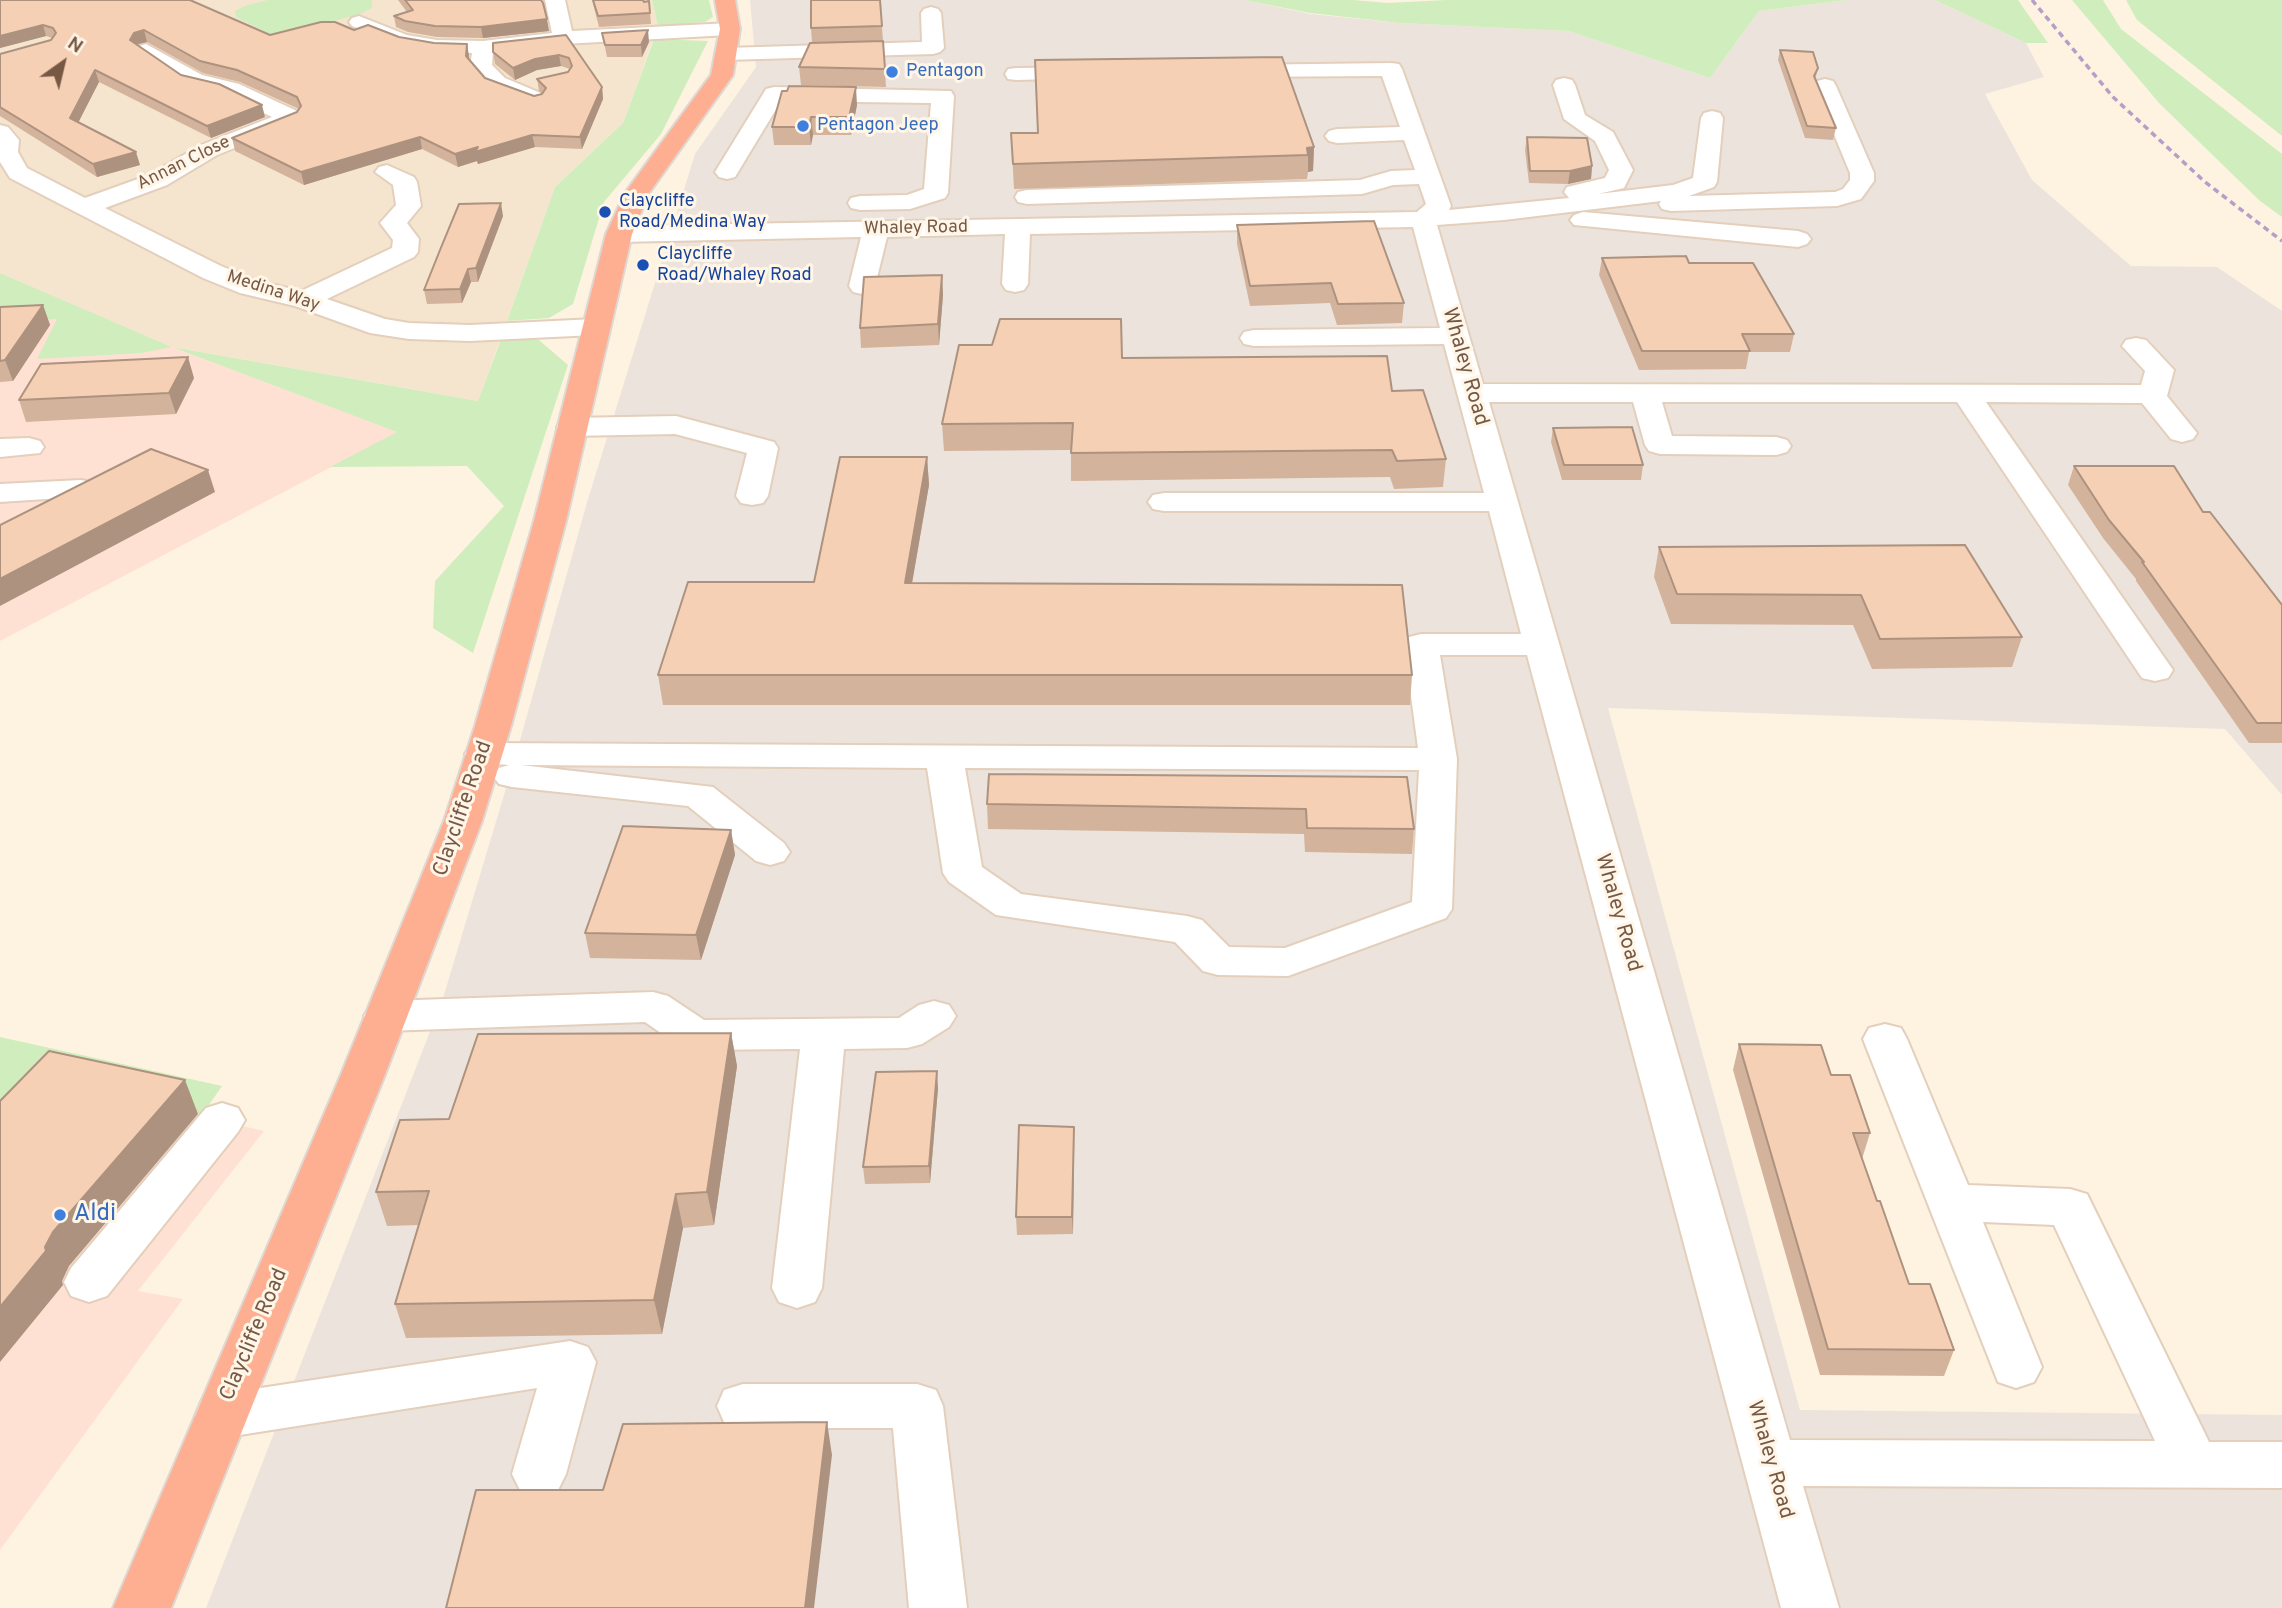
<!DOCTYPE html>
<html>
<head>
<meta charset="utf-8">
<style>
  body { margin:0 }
  #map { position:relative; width:2282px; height:1608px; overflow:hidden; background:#fef3e0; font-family:Overpass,sans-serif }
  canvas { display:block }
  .north { position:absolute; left:28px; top:28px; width:70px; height:70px; -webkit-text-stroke:5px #fff6e8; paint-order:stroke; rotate:34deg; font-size:19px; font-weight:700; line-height:28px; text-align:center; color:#775845 }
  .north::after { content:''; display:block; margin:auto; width:24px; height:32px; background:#775845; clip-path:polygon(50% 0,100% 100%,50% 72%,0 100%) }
</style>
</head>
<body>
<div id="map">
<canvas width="2282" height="1608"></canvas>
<div class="north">N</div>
</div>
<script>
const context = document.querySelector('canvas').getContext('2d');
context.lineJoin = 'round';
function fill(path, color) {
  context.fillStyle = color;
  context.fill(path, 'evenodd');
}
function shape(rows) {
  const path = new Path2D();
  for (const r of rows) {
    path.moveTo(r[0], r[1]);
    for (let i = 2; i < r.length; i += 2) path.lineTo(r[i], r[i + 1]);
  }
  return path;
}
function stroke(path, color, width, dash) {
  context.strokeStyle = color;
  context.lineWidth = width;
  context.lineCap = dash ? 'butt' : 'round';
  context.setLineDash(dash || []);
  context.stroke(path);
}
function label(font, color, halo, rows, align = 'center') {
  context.font = font + ' Overpass,sans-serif';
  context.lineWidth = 6;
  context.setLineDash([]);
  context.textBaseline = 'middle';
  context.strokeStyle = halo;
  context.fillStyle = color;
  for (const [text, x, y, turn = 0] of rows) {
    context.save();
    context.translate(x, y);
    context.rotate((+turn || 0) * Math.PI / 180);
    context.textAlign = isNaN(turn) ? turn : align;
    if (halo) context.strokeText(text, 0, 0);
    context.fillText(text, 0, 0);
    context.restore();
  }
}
fill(shape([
  [0,0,652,0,658,26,623,123,555,187,478,401,172,347,0,273]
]), '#f6e5ce');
fill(shape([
  [0,273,172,347,398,432,0,641],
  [63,1084,264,1131,138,1291,183,1299,0,1550,0,1151]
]), '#ffe1d3');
fill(shape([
  [750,0,1244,0,1311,14,1400,23,1568,31,1710,78,1759,11,1847,0,1935,0,2026,43,2044,77,1985,94,2032,180,2131,266,2217,267,2282,311,2282,795,2225,729,1608,708,1800,1410,2282,1415,2282,1608,206,1608,443,998,513,765,588,499,695,154,756,67]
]), '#ece4dc');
fill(shape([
  [268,0,372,0,372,8,358,15,272,35,236,17,235,11,247,5],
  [652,0,709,0,713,17,705,22,658,26],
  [1244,0,1353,0,1387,3,1446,0,1847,0,1759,11,1710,78,1568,31,1400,23,1310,13],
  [1935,0,2018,0,2048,43,2026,43],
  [2072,0,2103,0,2121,29,2282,154,2282,217,2260,201,2159,103],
  [2126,0,2282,0,2282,136,2137,20],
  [654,39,708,41,661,134,604,202,573,304,549,318,507,321,555,187,623,123],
  [0,273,172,347,478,401,501,339,539,340,568,365,473,653,433,628,435,581,504,506,467,466,330,467,397,432,172,347,141,353,37,359,57,319,0,321],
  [0,1037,222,1086,202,1115,63,1084,0,1151]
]), '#d0edbe');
const minor = shape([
  [545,0,565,0,572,31,730,23,737,25,740,29,737,33,730,35,563,44,493,52,492,65,505,78,543,94,546,99,543,104,535,106,489,88,470,66,472,53,437,52,395,44,352,26,349,22,352,18,359,16,407,35,437,40,483,41,552,33,545,0],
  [931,7,938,9,941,13,944,48,940,52,933,54,726,60,719,58,715,54,719,50,726,48,922,42,921,13,924,9,931,7],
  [146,44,202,75,239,84,299,112,302,117,299,122,217,155,167,185,105,208,221,266,258,281,301,291,392,248,393,240,380,223,396,205,393,185,375,172,379,167,387,165,414,177,417,182,421,206,407,223,419,239,418,252,414,257,327,299,385,319,409,323,470,325,595,319,605,321,609,327,605,333,595,335,470,341,409,339,370,333,295,306,240,293,203,278,10,178,0,162,0,125,8,127,19,140,18,152,27,168,85,198,149,175,201,145,272,117,223,94,186,85,139,54,135,50,139,46,146,44],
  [1391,63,1399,64,1402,69,1451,206,1449,210,1569,198,1564,192,1567,187,1605,178,1609,170,1595,141,1564,119,1553,85,1556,80,1564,78,1572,80,1575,85,1585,115,1613,132,1633,170,1624,188,1598,194,1673,185,1693,178,1701,118,1704,113,1712,111,1720,113,1723,118,1717,182,1714,187,1689,196,1835,192,1843,189,1850,180,1850,173,1814,86,1817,81,1825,79,1833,81,1836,86,1874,173,1874,181,1861,199,1837,206,1671,211,1662,209,1659,204,1661,201,1504,220,1437,225,1483,384,2141,385,2145,371,2122,346,2126,340,2136,338,2146,340,2174,370,2167,396,2197,433,2193,439,2182,442,2171,439,2142,403,1986,402,2173,670,2168,678,2155,681,2142,678,1957,402,1662,402,1672,436,1776,437,1787,440,1791,446,1787,452,1776,455,1660,454,1649,451,1645,445,1633,402,1489,402,1790,1440,2155,1441,2054,1225,1983,1222,2042,1367,2034,1382,2016,1388,1998,1382,1863,1039,1869,1028,1885,1024,1901,1028,1907,1039,1968,1185,2070,1189,2087,1194,2209,1442,2282,1442,2282,1488,1803,1486,1839,1608,1781,1608,1527,655,1440,655,1457,759,1452,909,1446,918,1288,976,1218,975,1203,971,1175,942,996,915,949,882,943,873,927,768,521,765,713,787,784,843,790,852,784,861,770,865,756,861,688,806,512,787,499,784,493,776,499,768,509,765,471,762,465,754,471,746,484,743,1418,748,1404,644,1409,637,1421,634,1521,634,1489,511,1164,511,1153,509,1148,502,1153,495,1164,493,1484,493,1444,344,1254,346,1244,344,1240,338,1244,332,1254,330,1440,328,1413,227,1030,234,1028,284,1024,290,1015,292,1006,290,1002,284,1005,234,887,237,875,286,871,292,862,294,853,292,849,286,861,237,619,242,610,239,606,234,610,229,619,226,1417,212,1426,204,1419,184,1393,185,1362,194,1027,204,1018,202,1015,197,1018,192,1027,190,1360,180,1391,171,1415,170,1404,140,1337,143,1329,141,1325,136,1329,131,1337,129,1400,127,1382,76,1234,77,1226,76,1223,71,1226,66,1234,65,1391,63],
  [965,768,1419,770,1412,902,1285,948,1229,947,1202,920,1187,916,1021,894,982,867,965,768],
  [1086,67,1094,68,1097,73,1094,78,1016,80,1008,79,1005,74,1008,69,1016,68,1086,67],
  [774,87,951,91,954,96,948,193,945,198,910,209,860,210,851,208,848,203,851,198,860,196,907,195,924,189,931,103,781,101,735,177,727,179,719,177,715,172,763,94,766,89,774,87],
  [1583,212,1798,231,1807,234,1811,239,1807,244,1798,247,1574,225,1570,220,1574,215,1583,212],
  [676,416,774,442,778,448,768,496,763,503,752,505,741,503,736,496,747,453,675,434,572,436,561,433,557,427,561,421,572,418,676,416],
  [29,438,40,441,44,447,40,453,0,457,0,439,29,438],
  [81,480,92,482,97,489,92,496,0,502,0,484,81,480],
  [653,992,668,996,704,1020,899,1018,919,1005,934,1001,949,1005,956,1016,949,1027,922,1044,907,1048,844,1049,822,1288,815,1302,797,1308,779,1302,772,1288,800,1049,695,1050,680,1046,645,1022,386,1031,371,1027,364,1016,371,1005,386,1001,653,992],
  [222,1103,238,1108,245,1120,238,1132,107,1296,89,1302,71,1296,64,1282,71,1268,206,1108,222,1103],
  [570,1341,588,1347,596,1362,566,1474,558,1490,539,1497,520,1490,512,1474,537,1388,221,1438,202,1432,195,1416,202,1400,221,1394,570,1341],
  [743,1384,917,1384,936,1390,943,1406,967,1608,909,1608,893,1428,743,1428,724,1422,717,1406,724,1390,743,1384]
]);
const highway = shape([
  [715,0,735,0,740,29,733,75,649,193,632,234,566,521,511,726,482,821,384,1077,171,1608,113,1608,340,1077,444,821,475,726,534,521,606,234,625,193,711,75,720,29,715,0]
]);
stroke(minor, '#e3cfbb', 4);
stroke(highway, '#ded7d2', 4);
fill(minor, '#fff');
fill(highway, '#feaf91');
stroke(shape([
  [2032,0,2113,97,2205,182,2282,241]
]), '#b59ec8', 3.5, [6, 4.5]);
fill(shape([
  [0,0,270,35,354,30,434,43,467,44,469,59,485,78,534,96,542,94,539,91,537,79,568,72,570,69,561,66,537,70,515,80,495,64,493,52,566,35,602,87,603,99,582,149,535,147,478,164,477,161,458,167,422,149,304,185,235,151,232,138,297,112,299,109,240,82,203,73,147,42,137,45,181,75,265,117,211,138,99,82,78,122,140,165,97,177,0,116,0,54,51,40,52,38,46,36,0,48],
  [398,0,541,0,549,31,483,38,437,37,408,32,396,27,394,16,407,12],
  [592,0,643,0,644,2,649,1,651,24,599,27],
  [880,0,883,41,812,43,811,28],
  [602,33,649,42,642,57,607,57],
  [883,41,886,87,801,85,799,67],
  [1780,50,1818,68,1815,80,1836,128,1833,140,1805,138,1778,60],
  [857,105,851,135,813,135,811,145,774,145,772,127],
  [1011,133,1038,133,1314,147,1313,171,1308,172,1307,179,1014,189],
  [1527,137,1592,166,1591,179,1568,184,1529,183,1525,150],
  [503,216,478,282,471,282,462,303,427,304,424,290],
  [1237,225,1404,303,1402,323,1337,325,1330,303,1250,306,1237,244],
  [1602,258,1689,263,1794,334,1790,352,1749,352,1746,369,1639,370,1599,275],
  [942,275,943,295,939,345,861,348,860,328],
  [43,305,50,325,13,381,0,382,0,307],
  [1122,358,1392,391,1446,459,1443,487,1394,489,1390,477,1071,481,1071,450,944,451,942,424],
  [194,378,176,414,26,422,19,400],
  [1553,428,1643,465,1641,480,1562,480,1551,442],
  [927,457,929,485,912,583,1412,675,1410,705,663,705,658,675,814,582],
  [2074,466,2203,512,2282,605,2282,743,2249,743,2136,581,2136,579,2103,538,2068,485],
  [1965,545,2022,637,2012,667,1872,669,1853,625,1671,624,1654,577,1659,547],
  [1407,777,1414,829,1412,854,1305,852,1304,834,988,829,987,804],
  [731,830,735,855,701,960,590,958,585,933],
  [731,1033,737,1066,714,1225,683,1228,662,1334,406,1338,395,1304,419,1225,387,1226,376,1192,449,1119],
  [1739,1044,1831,1075,1870,1133,1862,1159,1877,1201,1909,1284,1954,1350,1944,1376,1820,1375,1733,1070],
  [938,1088,930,1183,865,1184,863,1167],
  [1074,1144,1073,1234,1017,1235,1016,1217]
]), '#d4b39c');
fill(shape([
  [547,19,549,31,483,38,481,27],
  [43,25,46,36,0,48,0,36],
  [144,30,147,42,137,44,133,52,130,40,134,33],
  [648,30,649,42,642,57,641,45],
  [467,44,469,56,468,68,466,56],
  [559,55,561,66,537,70,515,80,513,68,535,59],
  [95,70,99,82,74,131,70,118],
  [602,87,603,99,582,149,580,137],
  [856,87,857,105,851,135,849,117],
  [262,105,265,117,211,138,207,126],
  [811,117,813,135,811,145,809,127],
  [532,135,535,147,478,164,477,161,458,167,455,154,478,147],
  [420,137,422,149,304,185,301,172],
  [1314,147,1313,171,1308,172,1308,155,1307,148],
  [136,152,140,165,97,177,93,164],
  [1592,166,1591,179,1568,184,1570,171],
  [501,203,503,216,478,282,476,268],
  [468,269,471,282,462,303,460,289],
  [942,275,943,295,939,345,938,324],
  [43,305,50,325,13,381,5,360],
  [188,357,194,378,176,414,169,393],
  [927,457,929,485,907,612,905,583],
  [208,470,215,492,0,606,0,579],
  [731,830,735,855,701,960,696,935],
  [731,1033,737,1066,714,1225,707,1192],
  [937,1071,938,1088,930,1183,929,1166],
  [185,1080,198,1114,69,1266,62,1281,63,1285,0,1362,0,1307,53,1232],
  [1074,1127,1074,1144,1073,1234,1072,1217],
  [676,1194,683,1228,662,1334,654,1300],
  [827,1422,832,1455,814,1608,805,1608]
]), '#ac927f');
const building = shape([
  [0,0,190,0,270,35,321,22,335,22,354,30,368,25,399,37,434,43,467,44,466,56,485,78,534,96,542,94,546,88,537,79,568,72,572,66,569,58,559,55,535,59,513,68,493,52,493,43,566,35,602,87,580,137,532,135,475,152,478,147,455,154,420,137,301,172,232,138,297,112,301,106,297,97,237,70,200,61,144,30,134,33,130,40,181,75,219,84,262,105,207,126,95,70,70,118,136,152,93,164,0,107,0,54,51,40,56,33,53,28,43,25,0,36,0,0],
  [405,0,541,0,543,3,547,19,481,27,435,26,405,21,394,16,413,10,405,0],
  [593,0,643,0,644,2,649,1,650,13,598,16,593,0],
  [811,0,880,0,882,26,811,28,811,0],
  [648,30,641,45,605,45,602,33,648,30],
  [883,41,885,69,799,67,810,43,883,41],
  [1780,50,1813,52,1818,68,1814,76,1836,128,1807,126,1780,50],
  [1282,57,1314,147,1307,148,1308,155,1013,164,1011,133,1038,133,1035,60,1282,57],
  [789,86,856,87,849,117,811,117,809,127,772,127,782,91,787,91,789,86],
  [1527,137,1587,138,1592,166,1570,171,1530,171,1527,137],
  [501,203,476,268,468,269,460,289,424,290,440,250,459,204,501,203],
  [1374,221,1404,303,1338,304,1331,283,1250,286,1237,225,1374,221],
  [1686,256,1689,263,1753,263,1794,334,1742,334,1750,351,1642,351,1602,258,1686,256],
  [942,275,938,324,860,328,864,277,942,275],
  [43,305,5,360,0,361,0,307,43,305],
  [1000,319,1121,319,1122,358,1387,356,1392,391,1423,390,1446,459,1397,461,1392,450,1071,453,1073,423,942,424,959,345,992,345,1000,319],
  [188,357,169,393,19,400,41,364,188,357],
  [1632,427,1643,465,1564,465,1553,428,1632,427],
  [151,449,208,470,0,579,0,525,151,449],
  [840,457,927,457,905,583,1402,585,1412,675,658,675,688,582,814,582,840,457],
  [2074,466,2174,466,2203,512,2210,512,2282,605,2282,723,2257,723,2142,562,2144,562,2109,520,2074,466],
  [1965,545,2022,637,1880,639,1861,595,1677,594,1659,547,1965,545],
  [989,774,1407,777,1414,829,1307,828,1306,809,987,804,989,774],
  [623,826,731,830,696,935,585,933,623,826],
  [731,1033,707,1192,676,1194,654,1300,395,1304,429,1191,376,1192,400,1120,449,1119,478,1034,731,1033],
  [1739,1044,1821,1045,1831,1075,1850,1075,1870,1133,1853,1133,1877,1201,1880,1201,1909,1284,1930,1284,1954,1350,1828,1349,1739,1044],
  [49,1051,185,1080,53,1232,45,1247,46,1251,0,1307,0,1101,49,1051],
  [937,1071,929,1166,863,1167,876,1072,937,1071],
  [1019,1125,1074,1127,1072,1217,1016,1217,1019,1125],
  [827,1422,805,1608,446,1608,476,1490,603,1490,623,1424,827,1422]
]);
fill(building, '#f6d0b5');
stroke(building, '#ac927f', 2);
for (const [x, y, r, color] of [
  [892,72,7,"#3f7fe0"],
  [803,126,7,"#3f7fe0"],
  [605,212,7,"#1a4fb4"],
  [643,265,7,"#1a4fb4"],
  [60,1215,7,"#3f7fe0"]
]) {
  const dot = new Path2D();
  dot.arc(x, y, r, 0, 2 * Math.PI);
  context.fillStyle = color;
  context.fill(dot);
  stroke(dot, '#fff6e8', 2.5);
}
label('18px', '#366cbe', '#fff6e8', [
  ["Pentagon",906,72],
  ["Pentagon Jeep",817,126]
], 'left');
label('18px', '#775845', '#fff6e8', [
  ["Annan Close",184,164,-26],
  ["Whaley Road",916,229,-1],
  ["Medina Way",273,292,18]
]);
label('18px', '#164399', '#fff6e8', [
  ["Claycliffe",619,202],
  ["Road/Medina Way",619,223],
  ["Claycliffe",657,255],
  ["Road/Whaley Road",657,276]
], 'left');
label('21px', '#775845', '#fff6e8', [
  ["Whaley Road",1464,367,74],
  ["Claycliffe Road",464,809,-71],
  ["Whaley Road",1617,913,74],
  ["Claycliffe Road",255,1335,-67],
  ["Whaley Road",1769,1460,74]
]);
label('24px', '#366cbe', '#fff6e8', [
  ["Aldi",74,1215]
], 'left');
</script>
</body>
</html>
